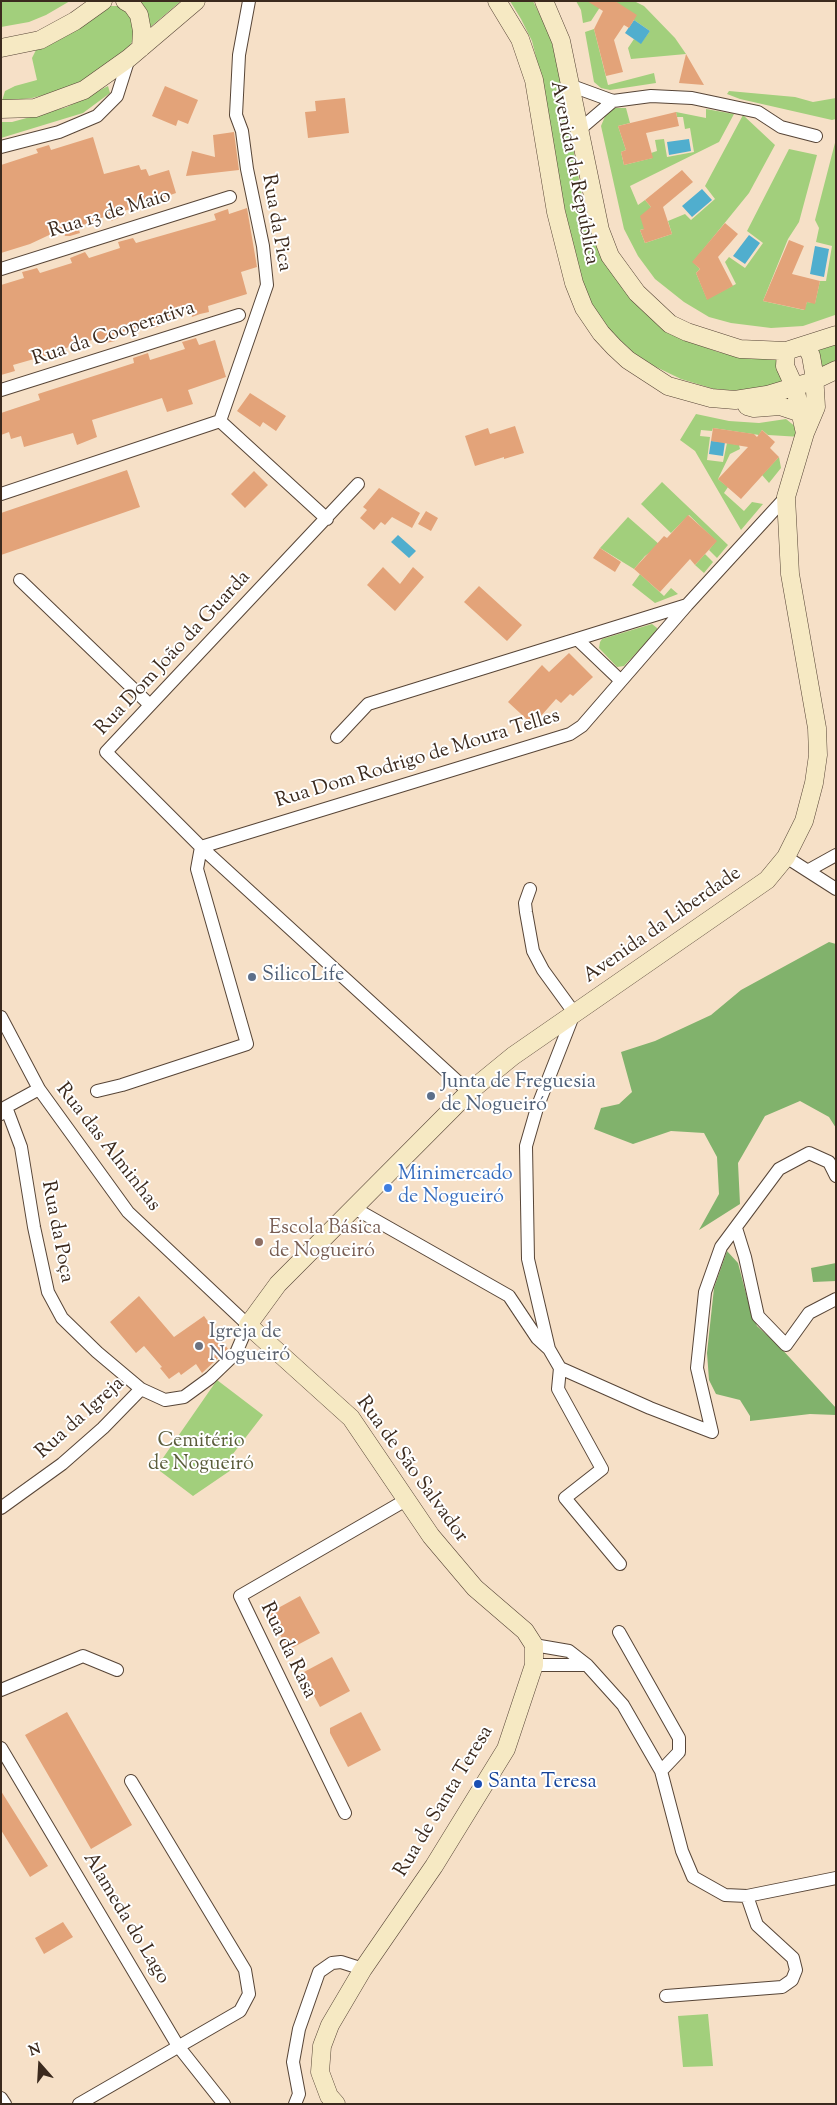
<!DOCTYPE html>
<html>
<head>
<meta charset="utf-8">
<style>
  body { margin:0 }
  #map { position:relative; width:837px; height:2105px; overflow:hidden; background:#f6e0c7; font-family:"Sorts Mill Goudy",serif }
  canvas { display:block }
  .frame { position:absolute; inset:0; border:2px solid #3b2a1e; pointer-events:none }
  .north { position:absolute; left:15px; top:2040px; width:50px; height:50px; -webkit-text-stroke:4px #fff; paint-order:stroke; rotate:341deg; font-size:14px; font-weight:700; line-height:20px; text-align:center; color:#3b2a1e }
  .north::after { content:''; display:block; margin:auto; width:18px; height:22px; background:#3b2a1e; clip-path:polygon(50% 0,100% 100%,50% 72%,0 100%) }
</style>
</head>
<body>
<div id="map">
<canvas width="837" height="2105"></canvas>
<div class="frame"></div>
<div class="north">N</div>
</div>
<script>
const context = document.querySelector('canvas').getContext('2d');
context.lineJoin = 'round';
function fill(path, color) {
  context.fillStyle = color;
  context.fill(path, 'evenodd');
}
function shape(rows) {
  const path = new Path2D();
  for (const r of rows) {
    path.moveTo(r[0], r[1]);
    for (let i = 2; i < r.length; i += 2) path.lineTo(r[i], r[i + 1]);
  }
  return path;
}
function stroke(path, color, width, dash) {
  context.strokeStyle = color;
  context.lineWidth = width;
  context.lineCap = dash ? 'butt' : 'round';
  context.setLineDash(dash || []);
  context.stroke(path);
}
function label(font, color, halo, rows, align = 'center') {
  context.font = font + ' "Sorts Mill Goudy",serif';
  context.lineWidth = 4;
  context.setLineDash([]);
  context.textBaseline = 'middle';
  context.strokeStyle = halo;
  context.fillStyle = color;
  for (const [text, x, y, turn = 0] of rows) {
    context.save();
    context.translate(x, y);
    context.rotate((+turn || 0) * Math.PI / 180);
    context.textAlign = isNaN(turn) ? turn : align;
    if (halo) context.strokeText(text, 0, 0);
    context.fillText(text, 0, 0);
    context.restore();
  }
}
fill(shape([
  [1,1,70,1,46,15,29,22,1,27],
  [139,1,181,1,148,29],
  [510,1,533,1,550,35,559,72,583,201,592,235,605,264,686,340,718,352,740,357,778,360,780,375,785,382,743,391,714,389,681,379,654,366,634,353,607,328,592,304,581,278,570,238,539,69,532,41,521,19],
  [576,1,604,1,591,21,583,23,581,10],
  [615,1,634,1,644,6,675,38,686,54,631,59,628,48,634,39,641,43,650,31,634,20],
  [110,6,120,6,127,10,133,19,134,38,129,47,93,74,74,85,56,92,32,98,2,101,5,91,15,86,37,80,32,58,36,50,59,39],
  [594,29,608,85,654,73,656,83,610,90,601,88,594,82,585,32],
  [108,86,110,93,83,113,1,138,1,122,12,122,67,107],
  [729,91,795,97,813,102,836,98,836,119,832,120,740,99,727,94],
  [615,108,626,108,630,123,618,126,626,150,621,152,624,165,652,158,651,153,657,151,655,140,664,139,667,157,694,152,690,128,685,129,683,117,677,117,676,112,706,118,706,109,734,114,719,142,630,186,638,205,645,200,651,207,644,229,640,230,645,243,672,234,668,221,685,214,691,220,715,199,705,186,743,115,775,145,749,193,693,262,700,269,696,273,707,299,736,284,725,262,729,257,745,268,763,243,747,231,789,149,817,155,799,222,788,239,763,301,804,310,807,302,815,303,820,281,826,281,832,246,816,242,819,228,815,220,836,139,835,315,803,326,771,328,731,323,709,317,684,302,655,279,638,256,624,229,601,126,606,114],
  [836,344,836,361,822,368,816,351],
  [696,414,729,421,759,423,786,419,802,432,801,437,768,435,762,430,759,435,713,428,712,431,701,430,700,436,710,437,707,460,723,462,727,443,739,445,740,449,730,454,718,479,728,487,724,493,744,511,752,502,763,504,741,530,695,451,680,440],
  [779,457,781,468,769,483,762,475],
  [662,482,728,545,717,558,709,550,716,541,689,515,671,533,641,504],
  [628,517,660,545,645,556,634,569,600,548],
  [705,554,713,562,704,573,695,565],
  [640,574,664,596,671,588,678,594,655,603,632,585],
  [652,624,657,628,657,631,624,666,617,667,599,648,600,642,602,639],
  [217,1380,263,1415,229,1459,237,1466,193,1496,156,1468],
  [708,2014,713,2066,683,2067,678,2016]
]), '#a2cf7c');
fill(shape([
  [829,942,836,944,836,1128,829,1117,800,1101,765,1116,738,1163,740,1204,699,1230,719,1194,717,1157,704,1133,671,1131,633,1144,594,1129,601,1108,619,1104,632,1092,621,1052,655,1041,711,1015,741,990],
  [727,1251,738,1263,749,1305,757,1326,779,1346,836,1408,836,1415,810,1414,750,1421,750,1416,740,1400,716,1394,709,1380,707,1353,714,1288],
  [836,1263,836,1281,813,1282,811,1268]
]), '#81b26c');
fill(shape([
  [634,20,650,31,641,44,625,33],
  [689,139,691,151,669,155,667,142],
  [702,189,712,200,692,217,682,206],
  [749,235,760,243,745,264,733,256],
  [815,246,829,249,824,277,810,274],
  [711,441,725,442,723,456,709,454],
  [398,535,416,551,409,558,391,542]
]), '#50aece');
fill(shape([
  [587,1,615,1,637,15,629,28,624,25,614,40,623,72,606,76,594,29,603,11],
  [686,54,704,85,679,83],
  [165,86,198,100,188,124,178,120,176,126,152,116],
  [345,98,349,133,308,138,305,112,316,111,315,101],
  [676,112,679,126,646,133,653,158,624,165,621,152,626,150,618,126],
  [234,132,239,170,186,176,192,151,215,157,213,135],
  [93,137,104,174,139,165,141,170,146,169,149,176,169,170,176,193,124,211,126,215,111,221,109,215,78,227,80,233,70,236,65,236,62,229,30,244,1,253,1,165,38,153,36,149,49,145,51,150],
  [682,170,693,182,663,207,672,234,645,243,640,230,644,229,640,216,651,207,645,200],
  [247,208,257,267,241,272,247,294,208,306,209,312,200,314,192,317,190,311,159,320,161,326,145,330,143,325,113,335,115,341,97,345,95,339,63,349,65,355,50,360,48,355,13,365,15,371,1,375,1,285,24,278,22,272,30,270,37,268,40,273,72,263,70,258,85,252,89,258,120,248,118,242,133,238,136,243,216,220,214,214,222,211,228,209,229,214],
  [725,223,738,234,718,257,733,286,707,300,696,273,700,269,692,262],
  [789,240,804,246,792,274,820,281,815,304,807,302,805,310,763,301],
  [196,338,199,345,215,340,226,377,188,390,193,404,167,412,162,398,92,420,97,437,77,445,73,433,24,447,21,436,11,439,9,432,1,435,1,413,40,400,38,394,134,363,133,358,148,353,150,360,185,349,182,342],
  [250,393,286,416,276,431,263,422,260,427,237,411],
  [515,426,524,453,504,459,504,457,475,466,465,436,488,428,490,434],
  [713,428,754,434,757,437,762,430,775,442,770,448,779,457,741,499,718,479,748,447,711,441],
  [127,470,140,507,1,555,1,513],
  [254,471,268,485,245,508,231,494],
  [379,488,420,513,412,528,392,517,385,525,381,522,374,530,360,518,367,510,363,507],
  [426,511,438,518,431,531,418,524],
  [688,515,717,541,695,565,690,559,660,592,634,569,664,536,667,538],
  [600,548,621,562,615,572,593,558],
  [383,567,400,584,413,567,424,577,395,611,367,585],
  [479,586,522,625,507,641,464,602],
  [569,653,593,677,573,696,570,694,561,703,556,699,533,725,508,702,542,665,549,672],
  [139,1296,174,1337,204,1316,228,1349,202,1373,196,1364,181,1375,179,1372,169,1379,160,1368,162,1367,144,1346,136,1353,110,1322],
  [300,1596,320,1633,288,1650,269,1613],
  [332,1657,350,1691,320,1707,302,1673],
  [67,1712,132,1825,91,1849,25,1735],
  [361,1712,381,1750,348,1767,330,1733,330,1728],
  [1,1791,48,1866,30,1877,1,1830],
  [63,1922,73,1937,44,1954,35,1938]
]), '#e3a379');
const street = shape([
  [249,1,239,55,236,115,242,131,247,169,263,246,267,285,220,421,327,519],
  [572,86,613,101,651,96,692,98,711,102,758,112,781,127,816,136],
  [579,130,613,101],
  [1,147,59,132,97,116,117,96,129,58],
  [1,269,230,197],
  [1,390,239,315],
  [358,484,106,752,201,847,469,1092],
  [1,494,220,421],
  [20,580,150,705],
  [577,639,620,680],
  [337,737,368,704,687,605],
  [201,847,570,734,582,726,687,605,786,497],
  [786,857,836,889],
  [809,870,836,855],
  [530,889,525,903,526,912,533,951,543,970,575,1014],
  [573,1016,537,1108,526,1146,528,1259,549,1349,560,1368,650,1408,712,1432,697,1368,705,1292,721,1247,779,1169,809,1153,829,1162,836,1176],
  [1,1017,39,1089,128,1212,248,1325,236,1353,210,1378,184,1397,165,1400,141,1389,103,1428,62,1464,1,1508],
  [97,1091,122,1085,247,1044,197,869,201,847],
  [6,1107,21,1147,34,1227,48,1292,62,1318,97,1352,141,1389],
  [1,1114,6,1107,39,1089],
  [354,1208,509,1296,537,1338,549,1349],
  [736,1228,745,1257,758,1316,786,1345,809,1313,836,1299],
  [560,1368,558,1389,602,1469,565,1498,620,1564],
  [619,1632,679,1738,679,1752,661,1771],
  [534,1645,569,1651,587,1665,623,1705,661,1771,682,1851,693,1877,725,1895,747,1896,836,1878],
  [534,1665,587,1665],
  [1,1690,83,1656,117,1670],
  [1,1748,178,2046,224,2104],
  [345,1813,240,1596,406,1500],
  [666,1996,782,1987,792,1980,796,1970,793,1958,757,1925,747,1896],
  [1,2098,5,2104],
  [79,2104,240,2011,249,1994,245,1970,131,1781],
  [295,2104,299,2094,293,2062,299,2029,319,1972,332,1963,341,1962,363,1969]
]);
const secondary = shape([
  [125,1,132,5,139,15,142,31,141,48],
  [497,1,520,39,534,80,556,212,574,283,584,308,601,333,614,347,628,360,668,386,711,398,735,400,767,395,813,381,836,370],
  [544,1,561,41,600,230,610,256,637,293,670,324,687,332,740,349,786,351,836,335],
  [1,48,40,40,75,21,103,1],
  [1,109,35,108,84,90,129,58,196,1],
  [786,351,785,366,795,388,805,433],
  [747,406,754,408,780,406,801,413],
  [336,2104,329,2096,320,2072,322,2046,330,2025,363,1969,434,1866,506,1749,534,1665,534,1645,525,1631,475,1588,431,1536,351,1418,248,1325,278,1284,469,1092,513,1056,767,880,786,857,804,821,814,783,818,755,817,728,790,574,786,497,805,433,816,407,814,373,811,356,806,345]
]);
stroke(street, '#574537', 14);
stroke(secondary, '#574537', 19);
stroke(street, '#fff', 12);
stroke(secondary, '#f6e9c3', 18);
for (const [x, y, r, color] of [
  [252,977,5,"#5c6f8a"],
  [431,1096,5,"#5c6f8a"],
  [388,1188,5,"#3f7fe0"],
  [259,1242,5,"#8d6e63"],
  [199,1346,5,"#6b7280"],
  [478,1784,5,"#1a4fb4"]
]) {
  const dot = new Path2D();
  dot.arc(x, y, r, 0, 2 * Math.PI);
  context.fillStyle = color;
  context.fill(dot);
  stroke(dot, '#fff', 2);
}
label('20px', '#3b2a1e', '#fff', [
  ["Avenida da República",573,173,79],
  ["Rua 13 de Maio",110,215,-17],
  ["Rua da Pica",275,223,80],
  ["Rua da Cooperativa",114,335,-18],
  ["Rua Dom João da Guarda",174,654,-47],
  ["Rua Dom Rodrigo de Moura Telles",418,760,-17],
  ["Avenida da Liberdade",663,926,-35],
  ["Rua das Alminhas",107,1148,52],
  ["Rua da Poça",56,1232,79],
  ["Rua da Igreja",81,1419,-42],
  ["Rua de São Salvador",411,1470,54],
  ["Rua da Rasa",287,1651,64],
  ["Rua de Santa Teresa",445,1802,-59],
  ["Alameda do Lago",125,1919,59]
]);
label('20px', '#4e5e75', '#fff', [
  ["SilicoLife",262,977],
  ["Junta de Freguesia",441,1084],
  ["de Nogueiró",441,1107]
], 'left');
label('20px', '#366cbe', '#fff', [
  ["Minimercado",398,1176],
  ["de Nogueiró",398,1199]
], 'left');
label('20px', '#785e54', '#fff', [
  ["Escola Básica",269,1230],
  ["de Nogueiró",269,1253]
], 'left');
label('20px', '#5b616d', '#fff', [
  ["Igreja de",209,1334],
  ["Nogueiró",209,1357]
], 'left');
label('20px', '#5a5c3a', '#fff', [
  ["Cemitério",201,1443],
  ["de Nogueiró",201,1466]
]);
label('20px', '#164399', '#fff', [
  ["Santa Teresa",488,1784]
], 'left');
</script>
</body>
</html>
